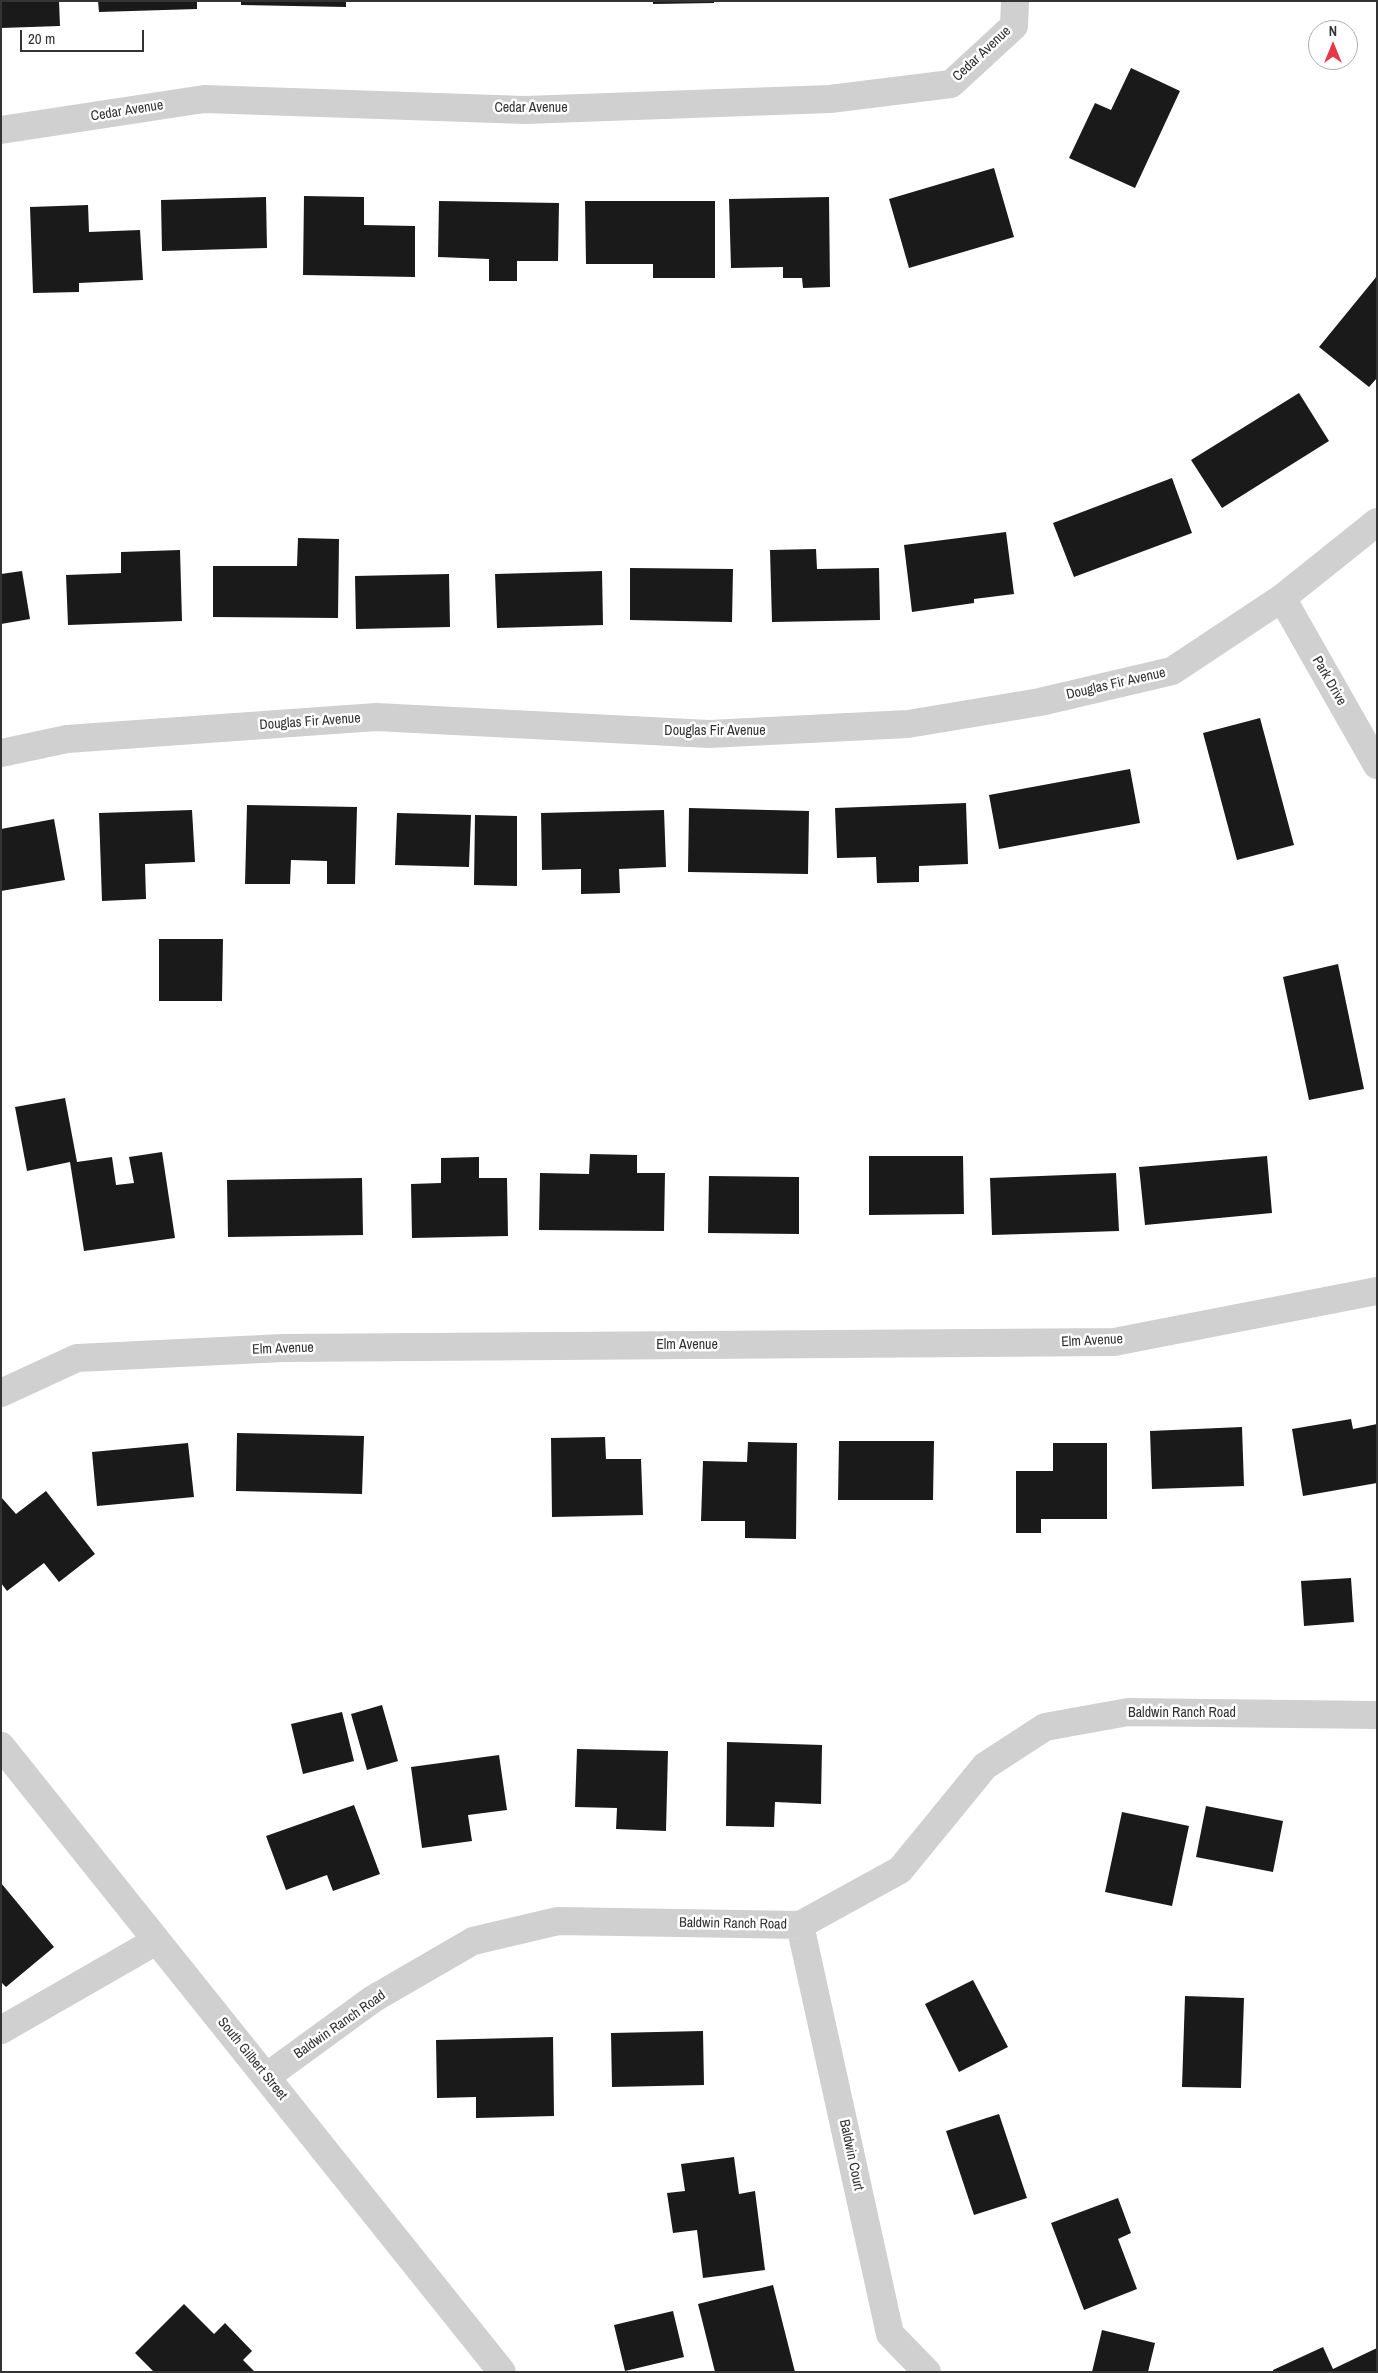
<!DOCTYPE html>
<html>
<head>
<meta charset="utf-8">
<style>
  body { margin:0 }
  #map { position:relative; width:1378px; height:2373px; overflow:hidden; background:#fff; font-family:"Archivo Narrow",sans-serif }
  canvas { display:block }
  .frame { position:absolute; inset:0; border:2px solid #333; pointer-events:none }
  .north { position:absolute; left:1308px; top:20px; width:50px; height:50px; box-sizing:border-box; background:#fff; border:1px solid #adadad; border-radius:50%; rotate:0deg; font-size:14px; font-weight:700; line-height:20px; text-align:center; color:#333 }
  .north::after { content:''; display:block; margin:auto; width:18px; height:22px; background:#e63946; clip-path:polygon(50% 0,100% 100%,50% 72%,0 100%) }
  .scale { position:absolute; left:20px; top:30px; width:124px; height:22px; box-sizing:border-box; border:2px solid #333; border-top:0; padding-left:6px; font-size:15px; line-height:18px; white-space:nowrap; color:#333; -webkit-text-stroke:4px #fff; paint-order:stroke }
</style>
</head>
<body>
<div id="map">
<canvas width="1378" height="2373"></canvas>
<div class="frame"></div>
<div class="north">N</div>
<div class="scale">20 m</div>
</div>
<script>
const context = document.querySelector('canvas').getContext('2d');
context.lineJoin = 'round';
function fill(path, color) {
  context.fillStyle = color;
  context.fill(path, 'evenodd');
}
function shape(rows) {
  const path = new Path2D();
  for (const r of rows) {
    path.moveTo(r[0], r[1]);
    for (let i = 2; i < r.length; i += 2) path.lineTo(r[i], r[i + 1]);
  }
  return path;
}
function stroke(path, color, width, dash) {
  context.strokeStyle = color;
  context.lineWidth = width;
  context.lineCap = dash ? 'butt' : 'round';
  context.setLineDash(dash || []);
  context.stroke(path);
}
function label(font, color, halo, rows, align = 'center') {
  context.font = font + ' "Archivo Narrow",sans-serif';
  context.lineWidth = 5;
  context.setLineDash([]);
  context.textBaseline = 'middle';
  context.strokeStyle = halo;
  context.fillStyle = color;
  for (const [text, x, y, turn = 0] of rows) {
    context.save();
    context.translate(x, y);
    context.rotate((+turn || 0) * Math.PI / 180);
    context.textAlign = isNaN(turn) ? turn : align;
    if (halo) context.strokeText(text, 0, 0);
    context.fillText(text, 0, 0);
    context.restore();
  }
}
fill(shape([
  [1,1,59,1,60,26,1,28],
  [98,1,197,1,197,9,99,12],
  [241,1,346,1,346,7,241,5],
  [653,1,714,1,714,3,653,4],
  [1131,68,1180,91,1135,188,1069,158,1095,103,1111,110],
  [994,168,1014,237,909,268,889,199],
  [304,196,364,197,364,225,415,226,415,277,303,275],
  [266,197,267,248,162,251,161,200],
  [829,197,830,287,803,288,802,278,783,278,783,267,731,268,729,199],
  [439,201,559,203,558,261,517,261,517,281,489,281,489,259,438,257],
  [585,201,715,201,715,278,653,278,653,264,586,264],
  [88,205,89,232,140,230,143,280,79,283,79,292,33,293,30,207],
  [1377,276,1377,378,1369,387,1319,347],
  [1299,393,1329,441,1222,508,1191,460],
  [1172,478,1192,533,1074,577,1053,523],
  [1006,532,1014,594,974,599,974,603,912,612,904,545],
  [298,538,339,539,338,618,213,617,213,566,297,566],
  [816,549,817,569,879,568,880,620,772,622,770,550],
  [180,550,182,621,68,625,66,575,121,573,121,552],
  [630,568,733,569,732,622,630,620],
  [22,571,30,619,1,624,1,574],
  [602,571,603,625,497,628,495,574],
  [449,574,450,627,356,629,355,576],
  [1260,718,1294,845,1237,860,1203,733],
  [1130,769,1140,823,999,849,989,795],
  [966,803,968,864,919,866,919,882,877,883,876,857,837,858,835,808],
  [247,805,357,807,355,884,327,884,327,861,291,860,290,884,245,884],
  [689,808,809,811,808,874,688,872],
  [192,810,195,862,145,864,146,899,102,901,99,813],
  [664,810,666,867,619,869,620,893,581,894,581,869,542,870,541,813],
  [397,813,471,815,469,867,395,865],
  [475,815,517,816,517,886,474,885],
  [54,819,65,880,1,891,1,829],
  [159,939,223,939,222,1001,159,1001],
  [1338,964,1364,1089,1309,1100,1283,977],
  [65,1098,77,1162,112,1157,116,1185,134,1183,129,1157,162,1152,175,1238,84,1251,70,1162,27,1171,15,1107],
  [590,1154,637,1155,637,1173,665,1173,664,1231,539,1230,540,1173,589,1174],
  [869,1156,963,1156,964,1214,869,1215],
  [1267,1156,1272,1213,1145,1225,1139,1167],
  [479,1157,479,1178,507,1178,508,1236,412,1238,411,1184,441,1183,441,1158],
  [1116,1173,1119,1231,992,1235,990,1178],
  [709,1176,799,1177,799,1234,708,1233],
  [362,1178,363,1235,228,1237,227,1180],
  [1351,1419,1353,1429,1377,1424,1377,1483,1303,1496,1292,1429],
  [1242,1427,1244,1486,1152,1489,1150,1431],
  [237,1433,364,1436,362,1494,236,1491],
  [605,1437,606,1459,641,1459,643,1515,552,1517,551,1438],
  [839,1441,934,1441,933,1500,838,1500],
  [748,1442,797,1443,796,1539,745,1538,745,1521,701,1521,703,1461,747,1462],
  [188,1443,194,1497,97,1506,92,1452],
  [1053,1443,1107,1443,1107,1519,1041,1519,1041,1533,1016,1533,1016,1471,1053,1471],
  [46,1491,95,1554,59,1582,44,1563,7,1591,1,1583,1,1497,16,1514],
  [1351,1578,1354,1622,1304,1626,1301,1581],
  [382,1705,398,1761,367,1770,351,1714],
  [342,1712,354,1761,303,1774,291,1724],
  [727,1742,822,1745,821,1804,775,1802,774,1827,726,1826],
  [577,1749,668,1751,666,1831,616,1829,617,1808,575,1807],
  [499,1755,507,1810,468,1815,472,1841,422,1848,411,1767],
  [354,1805,380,1874,333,1891,327,1875,286,1890,266,1836],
  [1206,1806,1283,1821,1273,1872,1196,1857],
  [1122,1812,1189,1826,1172,1906,1105,1892],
  [1,1883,54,1947,6,1987,1,1982],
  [973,1980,1008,2047,959,2072,925,2004],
  [1185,1996,1244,1998,1241,2088,1182,2087],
  [703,2031,704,2085,612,2087,611,2033],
  [553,2037,554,2116,476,2118,476,2097,437,2098,436,2040],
  [999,2114,1027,2198,974,2215,946,2131],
  [734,2157,739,2194,755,2191,765,2270,703,2278,697,2230,673,2233,667,2193,685,2191,681,2164],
  [1118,2198,1131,2233,1118,2239,1137,2289,1084,2310,1051,2223],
  [773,2285,795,2372,715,2372,698,2304],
  [184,2304,214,2334,225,2323,252,2351,243,2360,255,2372,154,2372,135,2353],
  [673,2311,684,2357,625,2371,614,2325],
  [1102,2330,1155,2343,1148,2372,1092,2372],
  [1323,2347,1333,2369,1377,2348,1377,2372,1273,2372,1273,2370]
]), '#1a1a1a');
stroke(shape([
  [1,130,204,99,525,110,830,99,951,84,1014,26,1015,1],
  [1282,598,1377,765],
  [1,753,67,739,376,717,709,734,908,724,1040,702,1172,671,1282,598,1377,522],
  [1,1393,77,1358,283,1348,1114,1342,1377,1291],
  [1,1746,502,2372],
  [800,1925,890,2334,927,2372],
  [1,2030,156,1941],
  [266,2077,373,1999,473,1941,558,1921,800,1925,900,1870,985,1766,1045,1727,1128,1712,1377,1715]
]), '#d0d0d0', 28);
label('14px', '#333', '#fff', [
  ["Cedar Avenue",982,54,-43],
  ["Cedar Avenue",531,108],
  ["Cedar Avenue",127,111,-9],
  ["Park Drive",1329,681,60],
  ["Douglas Fir Avenue",1116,684,-13],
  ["Douglas Fir Avenue",310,722,-4],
  ["Douglas Fir Avenue",715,731],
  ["Elm Avenue",1092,1341,-3],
  ["Elm Avenue",687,1345],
  ["Elm Avenue",283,1349,-2],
  ["Baldwin Ranch Road",1182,1713],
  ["Baldwin Ranch Road",733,1924,1],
  ["Baldwin Ranch Road",340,2025,-35],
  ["South Gilbert Street",252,2059,51],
  ["Baldwin Court",851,2155,78]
]);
</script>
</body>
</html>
